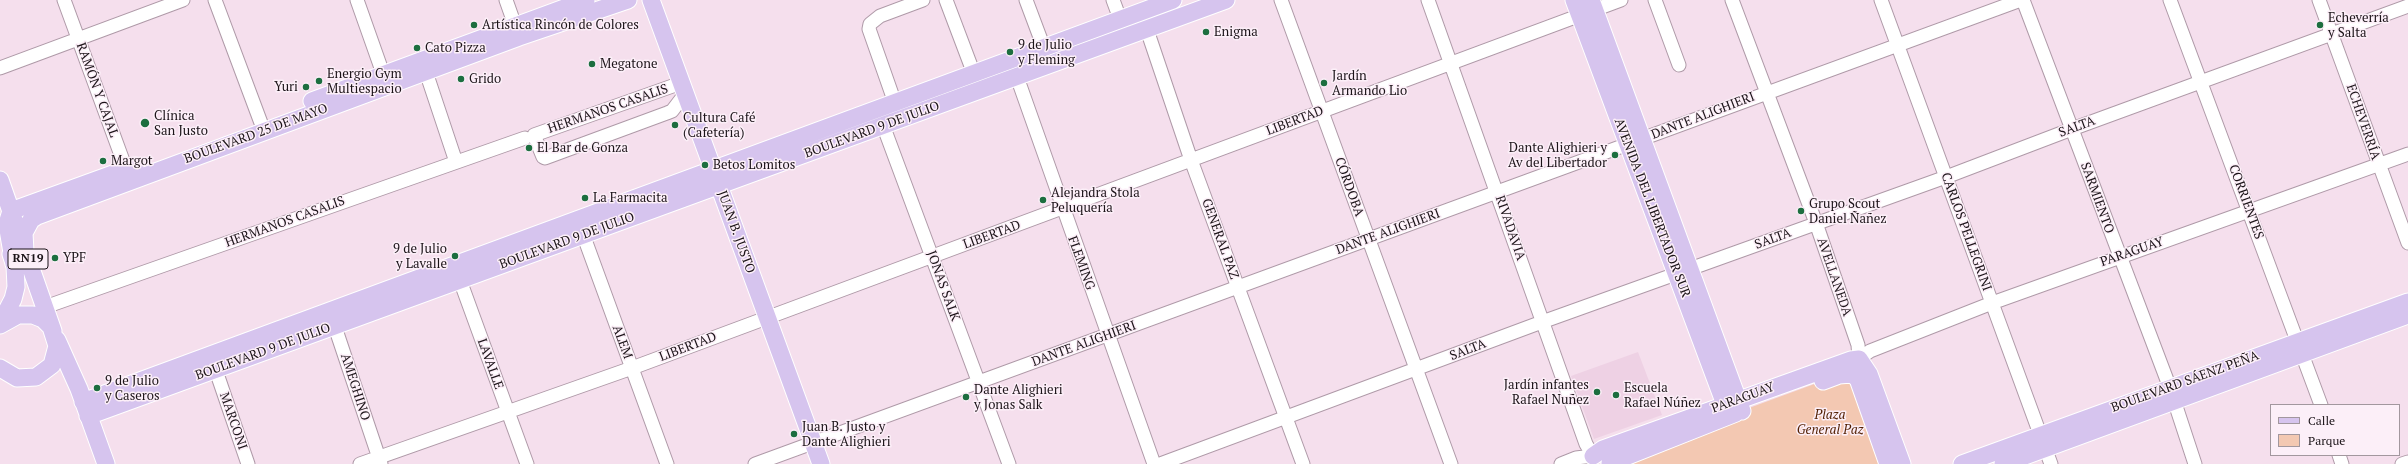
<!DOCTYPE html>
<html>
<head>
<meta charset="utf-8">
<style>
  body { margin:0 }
  #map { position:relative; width:2408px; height:464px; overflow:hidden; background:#f5dfed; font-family:"PT Serif",serif }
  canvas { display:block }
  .legend { position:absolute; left:2270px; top:404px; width:130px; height:52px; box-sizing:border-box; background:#fceff8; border:1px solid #a2979e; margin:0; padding:5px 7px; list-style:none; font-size:12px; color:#1b1318 }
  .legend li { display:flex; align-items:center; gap:8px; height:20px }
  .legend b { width:20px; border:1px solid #a2979e }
</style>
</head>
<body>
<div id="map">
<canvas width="2408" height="464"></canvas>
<ul class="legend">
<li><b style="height:5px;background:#d6c4ee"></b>Calle</li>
<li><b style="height:11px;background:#f3c8b2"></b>Parque</li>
</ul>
</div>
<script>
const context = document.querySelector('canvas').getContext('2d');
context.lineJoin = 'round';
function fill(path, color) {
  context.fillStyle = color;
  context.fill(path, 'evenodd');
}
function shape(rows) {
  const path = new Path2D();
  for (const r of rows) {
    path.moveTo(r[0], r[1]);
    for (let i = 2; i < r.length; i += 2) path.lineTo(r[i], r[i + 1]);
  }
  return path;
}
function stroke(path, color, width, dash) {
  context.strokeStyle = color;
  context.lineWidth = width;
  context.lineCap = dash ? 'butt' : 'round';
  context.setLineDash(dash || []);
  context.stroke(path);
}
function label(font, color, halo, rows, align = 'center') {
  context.font = font + ' "PT Serif",serif';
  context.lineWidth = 3;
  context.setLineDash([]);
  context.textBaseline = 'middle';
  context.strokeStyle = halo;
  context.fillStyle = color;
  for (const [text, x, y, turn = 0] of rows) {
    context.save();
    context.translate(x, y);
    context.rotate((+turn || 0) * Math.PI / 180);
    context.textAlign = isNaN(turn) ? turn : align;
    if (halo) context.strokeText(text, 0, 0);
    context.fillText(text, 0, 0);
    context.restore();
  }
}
fill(shape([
  [1638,352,1662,415,1594,439,1571,376]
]), '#eed1e4');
fill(shape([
  [1852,374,1888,464,1609,464,1749,408,1839,375]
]), '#f3c8b2');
const minor = shape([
  [64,0,129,177],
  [215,0,264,131],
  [357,0,386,82],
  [506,0,518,34],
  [946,0,974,74],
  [1026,0,1044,48],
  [1113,0,1120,19],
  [1281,0,1451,464],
  [1428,0,1586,444,1593,456,1576,458,1561,464],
  [1655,0,1679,65],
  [1732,0,1816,223,1858,345,1859,359],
  [1881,0,2051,464],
  [2023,0,2170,388,2195,464],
  [2170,0,2321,405],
  [2319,0,2408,243],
  [1144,21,1191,160,1303,464],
  [1011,60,1154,464],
  [0,68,183,0],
  [426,72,456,162],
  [681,83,534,135,543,157,545,158,667,113,672,111,685,94],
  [895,103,869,29,870,24,880,16,923,0],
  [877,109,1009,464],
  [580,226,667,464],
  [457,272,527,464],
  [45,307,525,138],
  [332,318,381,464],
  [1859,359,1870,351,1992,303,2408,154],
  [213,362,248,464],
  [2339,455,2342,464],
  [360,464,632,368,1621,0],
  [755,464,2021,0],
  [1160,464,1542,322,1946,177,2072,129,2408,6],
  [2402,464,2408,462]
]);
const major = shape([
  [651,0,821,464],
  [1574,0,1729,415],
  [1591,0,1742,411],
  [312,101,586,0],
  [0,180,53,331],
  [25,252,24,233,31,220,37,216,519,37,628,0],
  [14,264,7,224,11,211,135,166],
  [0,324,13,299,16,287,15,266,11,254],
  [0,325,18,315,33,315,43,319,51,327,57,346,52,365,36,377,17,378,0,368],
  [57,340,79,389,106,464],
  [1859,359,1869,374,1902,464],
  [1852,374,1858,379,1888,464],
  [1823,381,1839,375,1852,374],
  [83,402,1173,0],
  [88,416,1226,0],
  [1593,456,1603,449,1851,360,1859,359],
  [1610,463,1736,413],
  [1962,464,2408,302],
  [2003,464,2408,315]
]);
stroke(minor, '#af9aa8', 15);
stroke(major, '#fff', 19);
stroke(minor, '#fff', 13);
stroke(major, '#d6c4ee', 17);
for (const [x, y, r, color] of [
  [474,25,4,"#1c6e3f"],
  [2320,25,4,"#1c6e3f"],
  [1206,32,4,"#1c6e3f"],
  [417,48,4,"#1c6e3f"],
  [1010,52,4,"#1c6e3f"],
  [592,64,4,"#1c6e3f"],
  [461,79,4,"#1c6e3f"],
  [319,81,4,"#1c6e3f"],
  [1324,83,4,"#1c6e3f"],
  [306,87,4,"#1c6e3f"],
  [145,123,5,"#1c6e3f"],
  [675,125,4,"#1c6e3f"],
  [529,148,4,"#1c6e3f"],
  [1615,155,4,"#1c6e3f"],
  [103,161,4,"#1c6e3f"],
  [705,165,4,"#1c6e3f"],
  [585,198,4,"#1c6e3f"],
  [1043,200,4,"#1c6e3f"],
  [1801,211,4,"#1c6e3f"],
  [455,256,4,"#1c6e3f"],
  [55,258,4,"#1c6e3f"],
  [97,388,4,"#1c6e3f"],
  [1597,392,4,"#1c6e3f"],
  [1616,395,4,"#1c6e3f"],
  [966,397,4,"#1c6e3f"],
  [794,434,4,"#1c6e3f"]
]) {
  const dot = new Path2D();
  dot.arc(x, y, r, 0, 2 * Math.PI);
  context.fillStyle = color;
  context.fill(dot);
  stroke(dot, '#fceff8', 1.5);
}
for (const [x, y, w] of [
  [28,259,40]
]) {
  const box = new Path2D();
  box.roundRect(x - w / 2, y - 10, w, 20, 3);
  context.fillStyle = '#fceff8';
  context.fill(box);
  stroke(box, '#1b1318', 1);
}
label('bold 12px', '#1b1318', null, [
  ["RN19",28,259]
]);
label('13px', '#1b1318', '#fceff8', [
  ["Echeverría",2328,18],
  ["y Salta",2328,33],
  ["Artística Rincón de Colores",482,25],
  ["Enigma",1214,32],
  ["9 de Julio",1018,45],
  ["y Fleming",1018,60],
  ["Cato Pizza",425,48],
  ["Megatone",600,64],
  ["Energio Gym",327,74],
  ["Multiespacio",327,89],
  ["Jardín",1332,76],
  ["Armando Lio",1332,91],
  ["Grido",469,79],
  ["Yuri",298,87,"right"],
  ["Clínica",154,116],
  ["San Justo",154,131],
  ["Cultura Café",683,118],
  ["(Cafetería)",683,133],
  ["El Bar de Gonza",537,148],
  ["Dante Alighieri y",1607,148,"right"],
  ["Av del Libertador",1607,163,"right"],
  ["Margot",111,161],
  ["Betos Lomitos",713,165],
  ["Alejandra Stola",1051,193],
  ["Peluquería",1051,208],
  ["La Farmacita",593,198],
  ["Grupo Scout",1809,204],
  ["Daniel Ñañez",1809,219],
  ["9 de Julio",447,249,"right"],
  ["y Lavalle",447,264,"right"],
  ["YPF",63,258],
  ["9 de Julio",105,381],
  ["y Caseros",105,396],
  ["Jardín infantes",1589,385,"right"],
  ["Rafael Nuñez",1589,400,"right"],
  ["Escuela",1624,388],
  ["Rafael Núñez",1624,403],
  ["Dante Alighieri",974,390],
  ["y Jonas Salk",974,405],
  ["Juan B. Justo y",802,427],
  ["Dante Alighieri",802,442]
], 'left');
label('13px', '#1b1318', '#fceff8', [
  ["RAMÓN Y CAJAL",97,90,70],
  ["HERMANOS CASALIS",608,109,-19],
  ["DANTE ALIGHIERI",1703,116,-21],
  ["LIBERTAD",1295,121,-21],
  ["ECHEVERRÍA",2363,122,71],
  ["SALTA",2077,127,-20],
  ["BOULEVARD 9 DE JULIO",872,130,-20],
  ["BOULEVARD 25 DE MAYO",256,134,-20],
  ["CÓRDOBA",1349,187,70],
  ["SARMIENTO",2097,198,70],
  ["CORRIENTES",2246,202,70],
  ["AVENIDA DEL LIBERTADOR SUR",1652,208,69],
  ["HERMANOS CASALIS",285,222,-20],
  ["RIVADAVIA",1510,228,71],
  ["JUAN B. JUSTO",736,232,70],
  ["DANTE ALIGHIERI",1388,232,-20],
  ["CARLOS PELLEGRINI",1966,232,70],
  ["LIBERTAD",992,235,-20],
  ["GENERAL PAZ",1220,239,70],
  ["SALTA",1773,239,-20],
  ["BOULEVARD 9 DE JULIO",567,241,-20],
  ["PARAGUAY",2132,252,-19],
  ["FLEMING",1081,263,70],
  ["AVELLANEDA",1834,277,71],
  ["JONAS SALK",943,286,70],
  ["ALEM",622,342,70],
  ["DANTE ALIGHIERI",1084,344,-20],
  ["LIBERTAD",688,347,-21],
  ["SALTA",1468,350,-21],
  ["BOULEVARD 9 DE JULIO",263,352,-20],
  ["LAVALLE",490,364,70],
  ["BOULEVARD SÁENZ PEÑA",2185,382,-20],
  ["AMEGHINO",355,387,72],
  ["PARAGUAY",1743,398,-20],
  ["MARCONI",233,421,71]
]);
label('italic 13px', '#521f00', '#fceff8', [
  ["Plaza",1830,415],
  ["General Paz",1830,430]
]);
</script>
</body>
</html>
